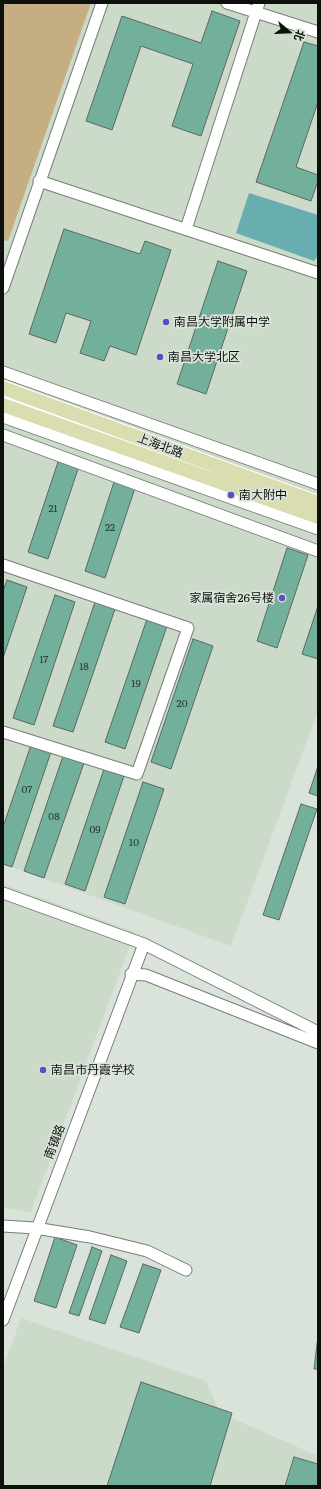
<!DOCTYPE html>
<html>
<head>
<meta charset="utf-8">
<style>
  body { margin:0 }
  #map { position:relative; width:321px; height:1489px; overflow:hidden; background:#dae3d9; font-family:Literata,"Noto Sans SC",serif }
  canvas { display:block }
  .frame { position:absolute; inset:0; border:4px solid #0d100d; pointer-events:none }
  .north { position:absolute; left:269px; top:12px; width:40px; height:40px; -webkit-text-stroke:3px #dae3d9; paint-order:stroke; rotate:109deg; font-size:11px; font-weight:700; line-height:16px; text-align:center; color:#0d100d }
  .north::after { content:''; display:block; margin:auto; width:14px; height:18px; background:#0d100d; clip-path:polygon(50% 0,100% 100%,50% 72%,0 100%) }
</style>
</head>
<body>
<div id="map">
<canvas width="321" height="1489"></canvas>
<div class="frame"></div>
<div class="north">北</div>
</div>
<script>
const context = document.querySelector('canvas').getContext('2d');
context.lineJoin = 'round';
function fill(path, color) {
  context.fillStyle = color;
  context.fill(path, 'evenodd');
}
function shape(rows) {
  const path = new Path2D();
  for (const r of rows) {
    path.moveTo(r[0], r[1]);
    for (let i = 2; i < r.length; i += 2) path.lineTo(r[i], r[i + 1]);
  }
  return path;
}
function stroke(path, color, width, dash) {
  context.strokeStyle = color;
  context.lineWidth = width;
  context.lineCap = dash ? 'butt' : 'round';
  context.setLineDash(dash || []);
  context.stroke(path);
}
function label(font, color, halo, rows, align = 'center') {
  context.font = font + ' Literata,"Noto Sans SC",serif';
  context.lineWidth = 3.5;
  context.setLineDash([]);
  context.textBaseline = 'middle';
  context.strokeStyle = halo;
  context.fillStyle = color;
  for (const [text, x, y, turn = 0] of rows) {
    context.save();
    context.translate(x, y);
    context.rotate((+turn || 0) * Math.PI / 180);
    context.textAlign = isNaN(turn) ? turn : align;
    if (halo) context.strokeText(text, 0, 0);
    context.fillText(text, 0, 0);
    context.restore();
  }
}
fill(shape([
  [3,3,318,3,318,711,231,946,3,864],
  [3,884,135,932,31,1212,3,1208],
  [21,1318,206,1381,220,1413,318,1456,318,1486,3,1486,3,1368]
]), '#ccdaca');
fill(shape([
  [3,3,91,3,8,241,3,240]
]), '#c5af82');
fill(shape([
  [249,193,318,215,318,256,314,261,236,233]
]), '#68aeb0');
const building = shape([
  [212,11,240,21,201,136,172,126,193,64,141,46,112,130,86,121,122,16,201,43,212,11],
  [304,42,318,46,318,102,296,167,318,175,318,181,311,201,256,182,304,42],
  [64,229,140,254,145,241,171,250,136,355,110,346,104,361,80,353,91,321,66,313,56,343,29,334,64,229],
  [218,261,247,271,206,394,177,384,218,261],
  [59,459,79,466,48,559,28,552,59,459],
  [115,479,136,485,105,578,85,571,115,479],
  [287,548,308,555,277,648,257,641,287,548],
  [7,580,27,587,3,658,3,591,7,580],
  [55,595,75,602,34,725,13,718,55,595],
  [95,602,115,609,73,732,53,726,95,602],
  [318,606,318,659,302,654,318,606],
  [147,619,167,626,125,749,105,742,147,619],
  [193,639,213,646,171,769,151,762,193,639],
  [31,745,51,752,12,867,3,864,3,827,31,745],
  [63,756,84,763,44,878,24,871,63,756],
  [318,766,318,796,309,793,318,766],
  [104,769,124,776,85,891,65,884,104,769],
  [143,782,164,789,125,904,104,897,143,782],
  [301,804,317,809,279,920,263,915,301,804],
  [55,1237,77,1245,56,1308,34,1301,55,1237],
  [92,1247,102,1251,79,1316,69,1313,92,1247],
  [111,1255,127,1261,105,1324,89,1319,111,1255],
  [143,1264,161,1270,139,1333,120,1327,143,1264],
  [318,1336,318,1369,314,1369,318,1336],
  [141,1382,232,1413,210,1486,107,1486,141,1382],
  [294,1457,318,1464,318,1486,285,1486,294,1457]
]);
fill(building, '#73b09b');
stroke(building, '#5c6863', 1);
const minor = shape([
  [227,3,318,32],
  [39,181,318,273],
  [186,229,259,3],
  [3,288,102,3],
  [3,372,318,484],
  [3,417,318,529],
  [3,435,318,551],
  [3,565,188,628,137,774,3,732],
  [3,893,144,944,318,1032],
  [131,974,146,975,318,1043],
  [3,1226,35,1228,90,1237,147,1251,186,1270],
  [3,1320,144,944]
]);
const major = shape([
  [3,388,318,503],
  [3,405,318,517]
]);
stroke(minor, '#777e76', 13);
stroke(major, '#fff', 16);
stroke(minor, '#fff', 11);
stroke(major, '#d9ddaf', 14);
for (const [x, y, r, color] of [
  [166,322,4,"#5d4dc5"],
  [160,357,4,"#5d4dc5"],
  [231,495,4,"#5d4dc5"],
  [282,598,4,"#5d4dc5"],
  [43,1070,4,"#5d4dc5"]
]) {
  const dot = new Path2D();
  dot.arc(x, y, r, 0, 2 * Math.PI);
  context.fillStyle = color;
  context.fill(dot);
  stroke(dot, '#dae3d9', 1.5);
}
label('10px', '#263830', null, [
  ["21",53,509],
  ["22",110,528],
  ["17",44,660],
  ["18",84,667],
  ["19",136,684],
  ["20",182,704],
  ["07",27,790],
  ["08",54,817],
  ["09",95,830],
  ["10",134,843]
]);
label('12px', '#0d100d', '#dae3d9', [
  ["南昌大学附属中学",174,322],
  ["南昌大学北区",168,357],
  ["南大附中",239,495],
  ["家属宿舍26号楼",274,598,"right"],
  ["南昌市丹霞学校",51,1070]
], 'left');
label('12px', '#0d100d', '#dae3d9', [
  ["上海北路",160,446,20],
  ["南镇路",55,1142,-69]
]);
</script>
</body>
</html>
